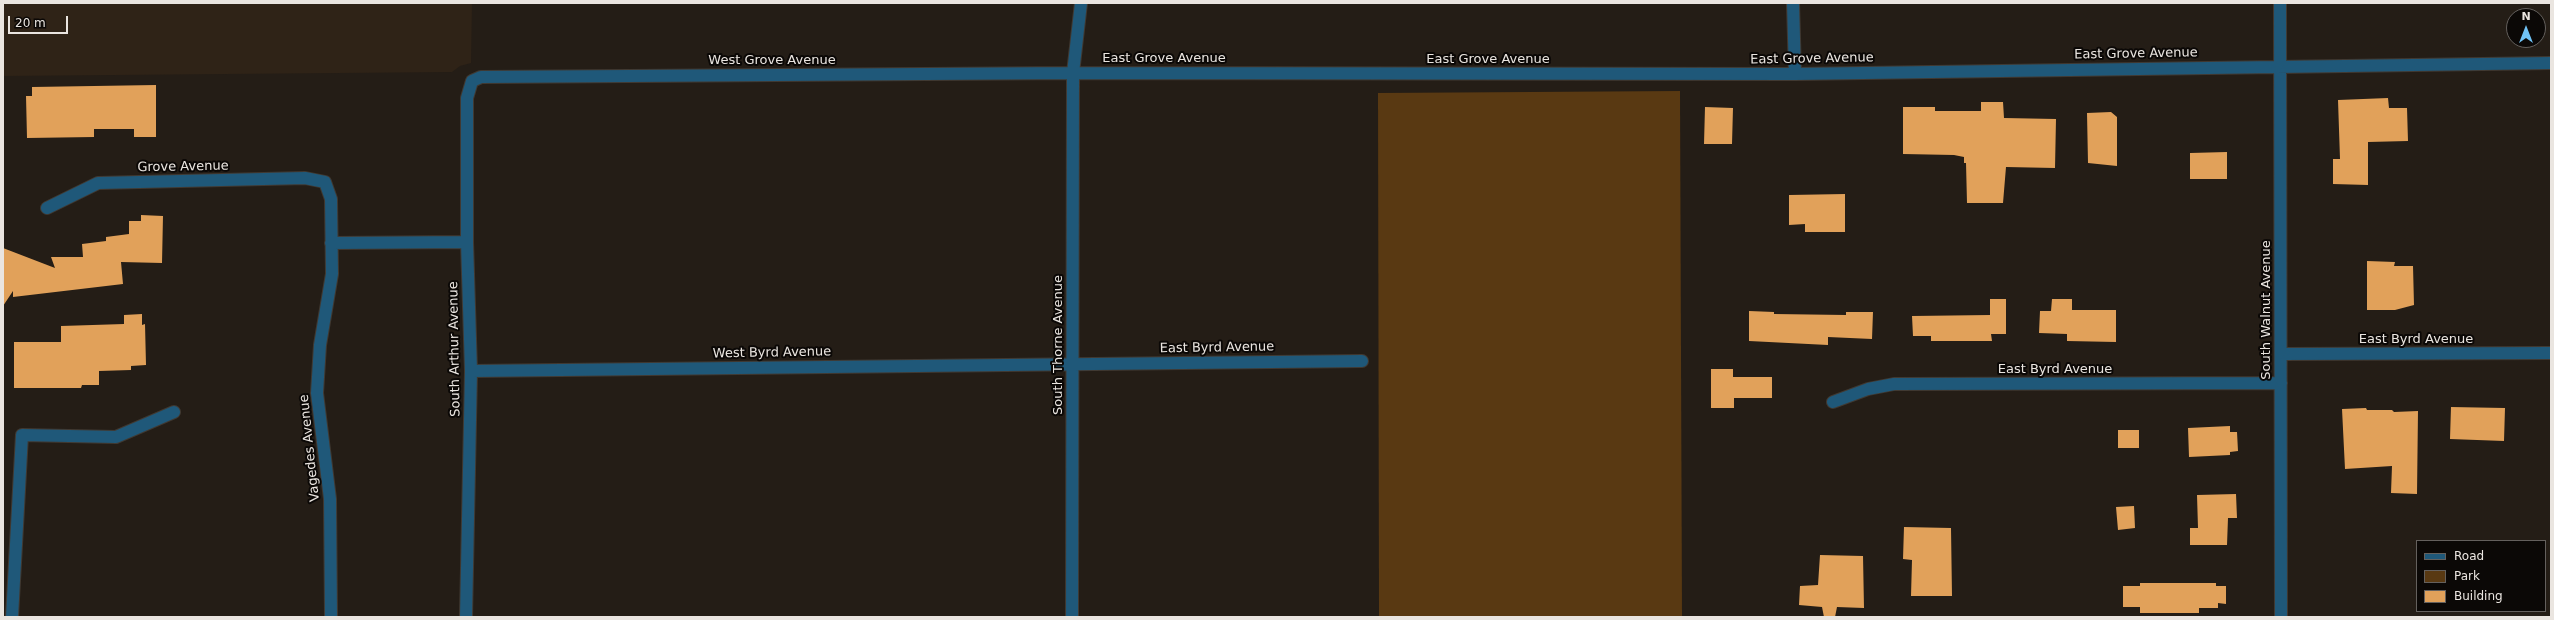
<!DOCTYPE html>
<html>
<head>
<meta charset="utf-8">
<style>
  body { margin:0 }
  #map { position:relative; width:2554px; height:620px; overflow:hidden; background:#241d16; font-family:"DejaVu Sans",sans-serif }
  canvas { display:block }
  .frame { position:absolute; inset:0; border:4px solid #eae5e0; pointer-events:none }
  .legend { position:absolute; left:2416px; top:540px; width:130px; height:72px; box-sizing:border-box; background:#0b0806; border:1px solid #64605d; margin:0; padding:5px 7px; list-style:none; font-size:12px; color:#eae5e0 }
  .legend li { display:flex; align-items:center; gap:8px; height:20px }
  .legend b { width:20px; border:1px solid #64605d }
  .north { position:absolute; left:2506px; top:8px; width:40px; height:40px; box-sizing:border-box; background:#0b0806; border:1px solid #64605d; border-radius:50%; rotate:0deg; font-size:11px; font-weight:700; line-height:16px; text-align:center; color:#eae5e0 }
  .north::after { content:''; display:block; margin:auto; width:14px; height:18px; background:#70c2f4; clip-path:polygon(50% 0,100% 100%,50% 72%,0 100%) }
  .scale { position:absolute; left:8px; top:16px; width:60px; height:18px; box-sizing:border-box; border:2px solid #eae5e0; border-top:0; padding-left:5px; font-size:12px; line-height:14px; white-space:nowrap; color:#eae5e0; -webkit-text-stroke:3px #0b0806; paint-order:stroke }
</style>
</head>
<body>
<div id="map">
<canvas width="2554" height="620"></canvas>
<div class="frame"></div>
<ul class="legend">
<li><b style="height:5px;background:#1f5879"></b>Road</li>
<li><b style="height:11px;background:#593912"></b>Park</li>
<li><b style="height:11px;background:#e1a15a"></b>Building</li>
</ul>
<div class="north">N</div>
<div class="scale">20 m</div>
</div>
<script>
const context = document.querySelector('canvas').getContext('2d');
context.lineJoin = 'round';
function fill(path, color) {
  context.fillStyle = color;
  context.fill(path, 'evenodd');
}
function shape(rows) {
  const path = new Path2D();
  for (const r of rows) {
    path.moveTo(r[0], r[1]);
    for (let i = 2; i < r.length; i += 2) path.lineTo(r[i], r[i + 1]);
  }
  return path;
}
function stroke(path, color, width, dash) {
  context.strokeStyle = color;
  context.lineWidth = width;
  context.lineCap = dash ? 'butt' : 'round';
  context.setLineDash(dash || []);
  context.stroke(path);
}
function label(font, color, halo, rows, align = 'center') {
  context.font = font + ' "DejaVu Sans",sans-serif';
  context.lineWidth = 4;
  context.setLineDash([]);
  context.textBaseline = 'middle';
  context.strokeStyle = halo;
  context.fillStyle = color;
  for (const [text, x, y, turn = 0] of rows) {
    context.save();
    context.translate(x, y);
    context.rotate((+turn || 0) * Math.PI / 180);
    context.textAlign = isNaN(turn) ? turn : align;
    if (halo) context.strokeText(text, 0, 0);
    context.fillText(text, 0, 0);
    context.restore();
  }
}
fill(shape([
  [3,3,472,3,471,63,460,66,452,72,3,76]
]), '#2f2317');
fill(shape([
  [1680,91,1682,617,1379,617,1378,93]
]), '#593912');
fill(shape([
  [156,85,156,137,134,137,134,129,94,129,94,137,27,138,26,96,32,96,32,87],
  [2388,98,2389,108,2407,108,2408,141,2368,142,2368,185,2333,184,2333,159,2340,159,2338,100],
  [1981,102,2003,102,2004,118,2056,119,2055,168,2006,167,2003,203,1967,203,1966,163,1964,163,1964,157,1954,155,1903,154,1903,107,1935,107,1935,111,1981,111],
  [1705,107,1733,108,1732,144,1704,144],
  [2111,112,2117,117,2117,166,2088,163,2087,113],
  [2227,152,2227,179,2190,179,2190,153],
  [1845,194,1845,232,1805,232,1805,224,1789,225,1789,195],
  [141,215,163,216,162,263,121,262,123,284,13,297,13,291,3,306,3,248,55,268,51,257,83,257,82,244,106,241,106,237,129,234,129,221,141,221],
  [2367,261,2395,262,2394,266,2413,266,2414,305,2395,310,2367,310],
  [1990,299,2006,299,2006,334,1991,334,1992,341,1931,341,1931,336,1913,336,1912,316,1990,315],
  [2052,299,2072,299,2072,310,2116,310,2116,342,2067,341,2067,334,2039,333,2040,311,2051,311],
  [1749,311,1774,312,1774,314,1846,315,1846,312,1873,312,1872,339,1828,337,1828,345,1749,341],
  [142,314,142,325,145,324,146,365,131,366,131,370,99,371,99,385,82,385,81,388,14,388,14,342,61,342,61,326,124,324,124,315],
  [1711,369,1733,369,1733,377,1772,377,1772,398,1734,398,1734,408,1711,408],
  [2451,407,2505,408,2504,441,2450,439],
  [2366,408,2367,410,2392,410,2394,412,2418,411,2417,494,2391,493,2392,466,2345,469,2342,409],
  [2230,426,2230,432,2237,432,2238,451,2230,452,2230,455,2189,457,2188,428],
  [2118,430,2139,430,2139,448,2118,448],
  [2236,494,2237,518,2228,518,2227,545,2190,545,2190,528,2198,528,2197,495],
  [2134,506,2135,528,2118,530,2116,507],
  [1904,527,1951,528,1952,596,1911,596,1912,560,1903,559],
  [1820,555,1863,556,1864,608,1837,607,1835,617,1824,617,1822,607,1799,605,1800,586,1818,585],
  [2140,583,2216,583,2216,586,2226,586,2226,604,2218,603,2218,608,2199,608,2199,613,2140,613,2140,607,2123,607,2123,586,2140,586]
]), '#e1a15a');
const minor = shape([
  [1793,3,1795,74],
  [2280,3,2281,617],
  [47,208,98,183,305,178,325,182,331,199,332,274,320,345,317,393,330,499,331,617],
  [331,243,467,242],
  [2281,354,2551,353],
  [471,371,1362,361],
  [1833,402,1868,389,1894,384,2281,383],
  [12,617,22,435,116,437,174,412],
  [466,617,471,371,467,242,467,98,472,81,481,77,1073,73,1795,74,2551,63],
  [1072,617,1073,73,1081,3]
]);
stroke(minor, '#403932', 14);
stroke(minor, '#1f5879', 12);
label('13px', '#eae5e0', '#0b0806', [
  ["East Grove Avenue",2136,54,-1],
  ["East Grove Avenue",1164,59],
  ["East Grove Avenue",1812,59,-1],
  ["East Grove Avenue",1488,60],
  ["West Grove Avenue",772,61],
  ["Grove Avenue",183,167,-1],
  ["South Walnut Avenue",2267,310,-90],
  ["East Byrd Avenue",2416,340],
  ["South Thorne Avenue",1059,345,-90],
  ["East Byrd Avenue",1217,348,-1],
  ["South Arthur Avenue",455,349,-91],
  ["West Byrd Avenue",772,353,-1],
  ["East Byrd Avenue",2055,370],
  ["Vagedes Avenue",310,448,-96]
]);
</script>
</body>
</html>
